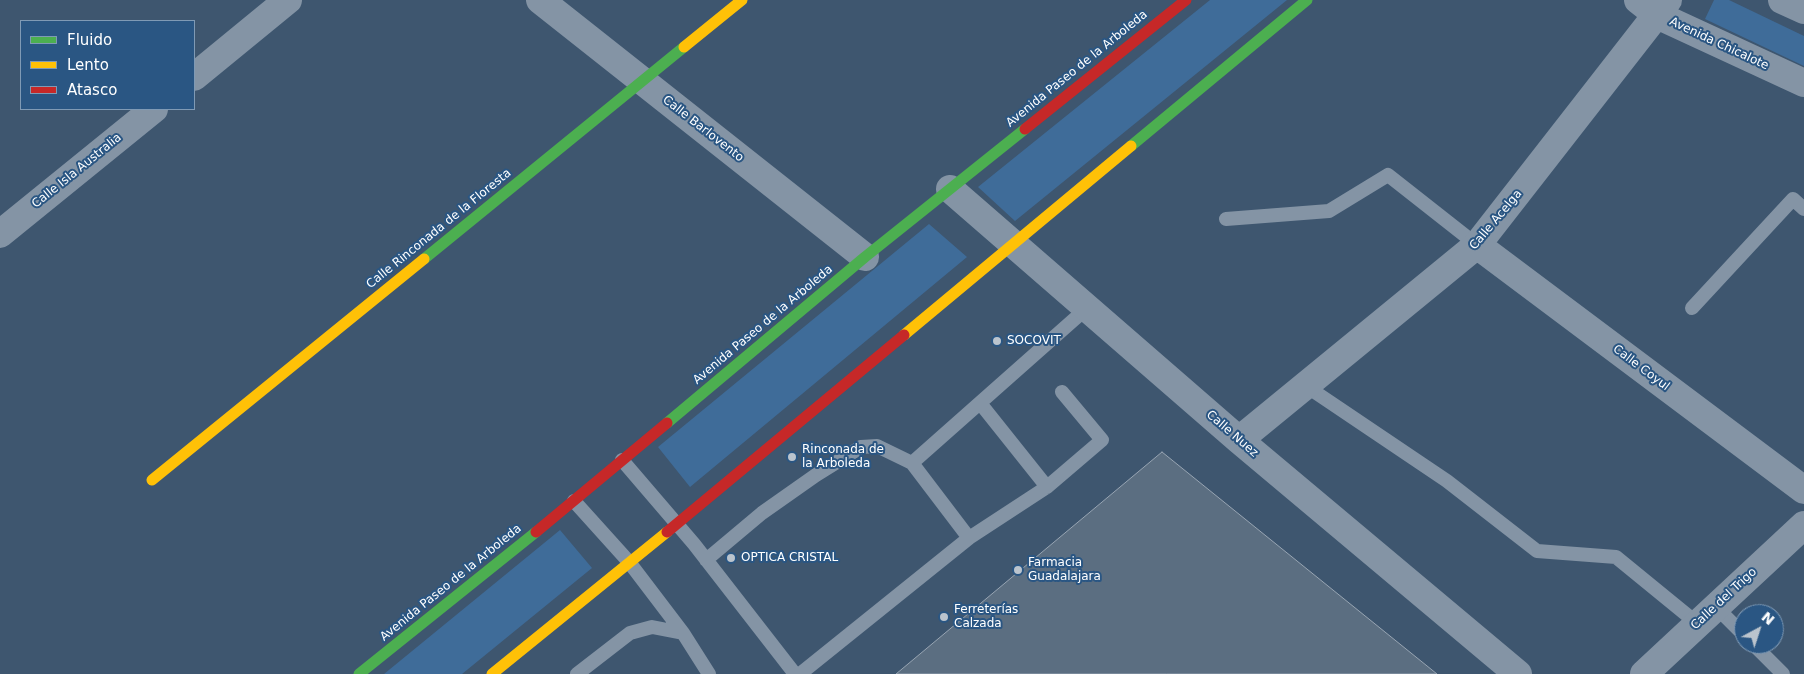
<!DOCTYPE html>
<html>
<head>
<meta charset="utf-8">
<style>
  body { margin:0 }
  #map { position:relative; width:1804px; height:674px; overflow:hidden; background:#3e566f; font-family:"DejaVu Sans",sans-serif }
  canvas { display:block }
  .legend { position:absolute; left:20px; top:20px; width:175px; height:90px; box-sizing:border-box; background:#2a5683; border:1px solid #7f9ab5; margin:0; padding:6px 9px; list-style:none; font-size:15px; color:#fff }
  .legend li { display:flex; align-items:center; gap:10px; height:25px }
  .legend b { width:25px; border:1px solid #7f9ab5 }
  .north { position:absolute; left:1734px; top:604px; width:50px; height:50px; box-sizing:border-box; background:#2a5683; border:1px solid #7f9ab5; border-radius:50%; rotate:40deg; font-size:14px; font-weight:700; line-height:20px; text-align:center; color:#fff }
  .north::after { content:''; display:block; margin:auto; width:18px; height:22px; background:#bbc4cd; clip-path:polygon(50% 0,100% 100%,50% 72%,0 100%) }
</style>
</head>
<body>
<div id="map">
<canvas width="1804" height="674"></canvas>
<ul class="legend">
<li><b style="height:6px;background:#4caf50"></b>Fluido</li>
<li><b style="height:6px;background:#ffc107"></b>Lento</li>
<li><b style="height:6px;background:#c62828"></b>Atasco</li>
</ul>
<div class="north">N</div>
</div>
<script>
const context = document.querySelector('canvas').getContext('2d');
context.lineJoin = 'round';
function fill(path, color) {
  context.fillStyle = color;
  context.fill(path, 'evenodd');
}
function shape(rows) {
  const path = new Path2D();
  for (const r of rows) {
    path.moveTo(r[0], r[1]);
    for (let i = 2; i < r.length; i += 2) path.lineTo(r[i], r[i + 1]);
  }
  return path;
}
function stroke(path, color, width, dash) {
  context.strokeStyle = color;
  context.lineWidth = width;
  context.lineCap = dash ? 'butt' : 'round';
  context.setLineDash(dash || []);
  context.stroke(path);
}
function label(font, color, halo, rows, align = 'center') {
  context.font = font + ' "DejaVu Sans",sans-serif';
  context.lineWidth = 4;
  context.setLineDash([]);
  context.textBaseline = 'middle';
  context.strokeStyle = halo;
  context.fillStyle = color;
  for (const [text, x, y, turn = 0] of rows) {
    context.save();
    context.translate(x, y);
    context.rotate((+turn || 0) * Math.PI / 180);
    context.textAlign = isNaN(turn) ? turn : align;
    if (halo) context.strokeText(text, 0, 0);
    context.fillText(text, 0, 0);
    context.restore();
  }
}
fill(shape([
  [1210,0,1287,0,1015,221,978,187],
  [1714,0,1729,0,1804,36,1804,66,1705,19],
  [929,224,967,257,690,487,658,447],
  [560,530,592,568,462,674,384,674]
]), '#3f6c99');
const building = shape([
  [1162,452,1437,674,896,674,1162,452]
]);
fill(building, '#5b6e81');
stroke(building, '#98a5b3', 1);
stroke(shape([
  [1226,219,1329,211,1388,175,1477,245],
  [1692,308,1793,199,1804,209],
  [1306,386,1447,481,1537,551,1616,557,1698,624],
  [980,403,1047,487],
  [622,460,694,544,795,674],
  [912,463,969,538],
  [574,501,629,562,683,633],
  [706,560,762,513,816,475,861,447,877,446,912,463,1087,308],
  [1716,607,1744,635],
  [1753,644,1783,674],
  [577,674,630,633,652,627,683,633,709,674],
  [800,674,969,538,1047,487,1102,440,1062,392]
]), '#8494a5', 14);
stroke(shape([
  [540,0,865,257],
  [1638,0,1657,15,1804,83],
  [1782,0,1804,10],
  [194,77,288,0],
  [950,189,1239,440,1518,674],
  [0,234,154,109],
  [1477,245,1804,490],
  [1239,440,1477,245,1668,0],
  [1644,674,1804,525]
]), '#8494a5', 28);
stroke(shape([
  [1131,146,1307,0],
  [424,259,684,47],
  [667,423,865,257,1025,129],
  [359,674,536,532]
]), '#4caf50', 11);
stroke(shape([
  [684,47,742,0],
  [904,335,1131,146],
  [152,480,424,259],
  [492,674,667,532]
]), '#ffc107', 11);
stroke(shape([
  [1025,129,1186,0],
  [536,532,667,423],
  [667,532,904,335]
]), '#c62828', 11);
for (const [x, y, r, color] of [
  [997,341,5,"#bbc4cd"],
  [792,457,5,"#bbc4cd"],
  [731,558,5,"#bbc4cd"],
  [1018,570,5,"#bbc4cd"],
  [944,617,5,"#bbc4cd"]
]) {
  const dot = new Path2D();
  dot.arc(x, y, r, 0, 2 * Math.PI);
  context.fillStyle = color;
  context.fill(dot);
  stroke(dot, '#2a5683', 2);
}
label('12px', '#fff', '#2a5683', [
  ["Avenida Chicalote",1719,44,25],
  ["Avenida Paseo de la Arboleda",1077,69,-39],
  ["Calle Barlovento",703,129,38],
  ["Calle Isla Australia",77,171,-39],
  ["Calle Acelga",1496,220,-50],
  ["Calle Rinconada de la Floresta",439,229,-39],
  ["Avenida Paseo de la Arboleda",763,325,-40],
  ["Calle Coyul",1641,368,37],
  ["Calle Nuez",1232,434,41],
  ["Avenida Paseo de la Arboleda",451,583,-39],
  ["Calle del Trigo",1724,599,-43]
]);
label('12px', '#fff', '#2a5683', [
  ["SOCOVIT",1007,341],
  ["Rinconada de",802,450],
  ["la Arboleda",802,464],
  ["OPTICA CRISTAL",741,558],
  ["Farmacia",1028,563],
  ["Guadalajara",1028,577],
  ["Ferreterías",954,610],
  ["Calzada",954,624]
], 'left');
</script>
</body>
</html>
